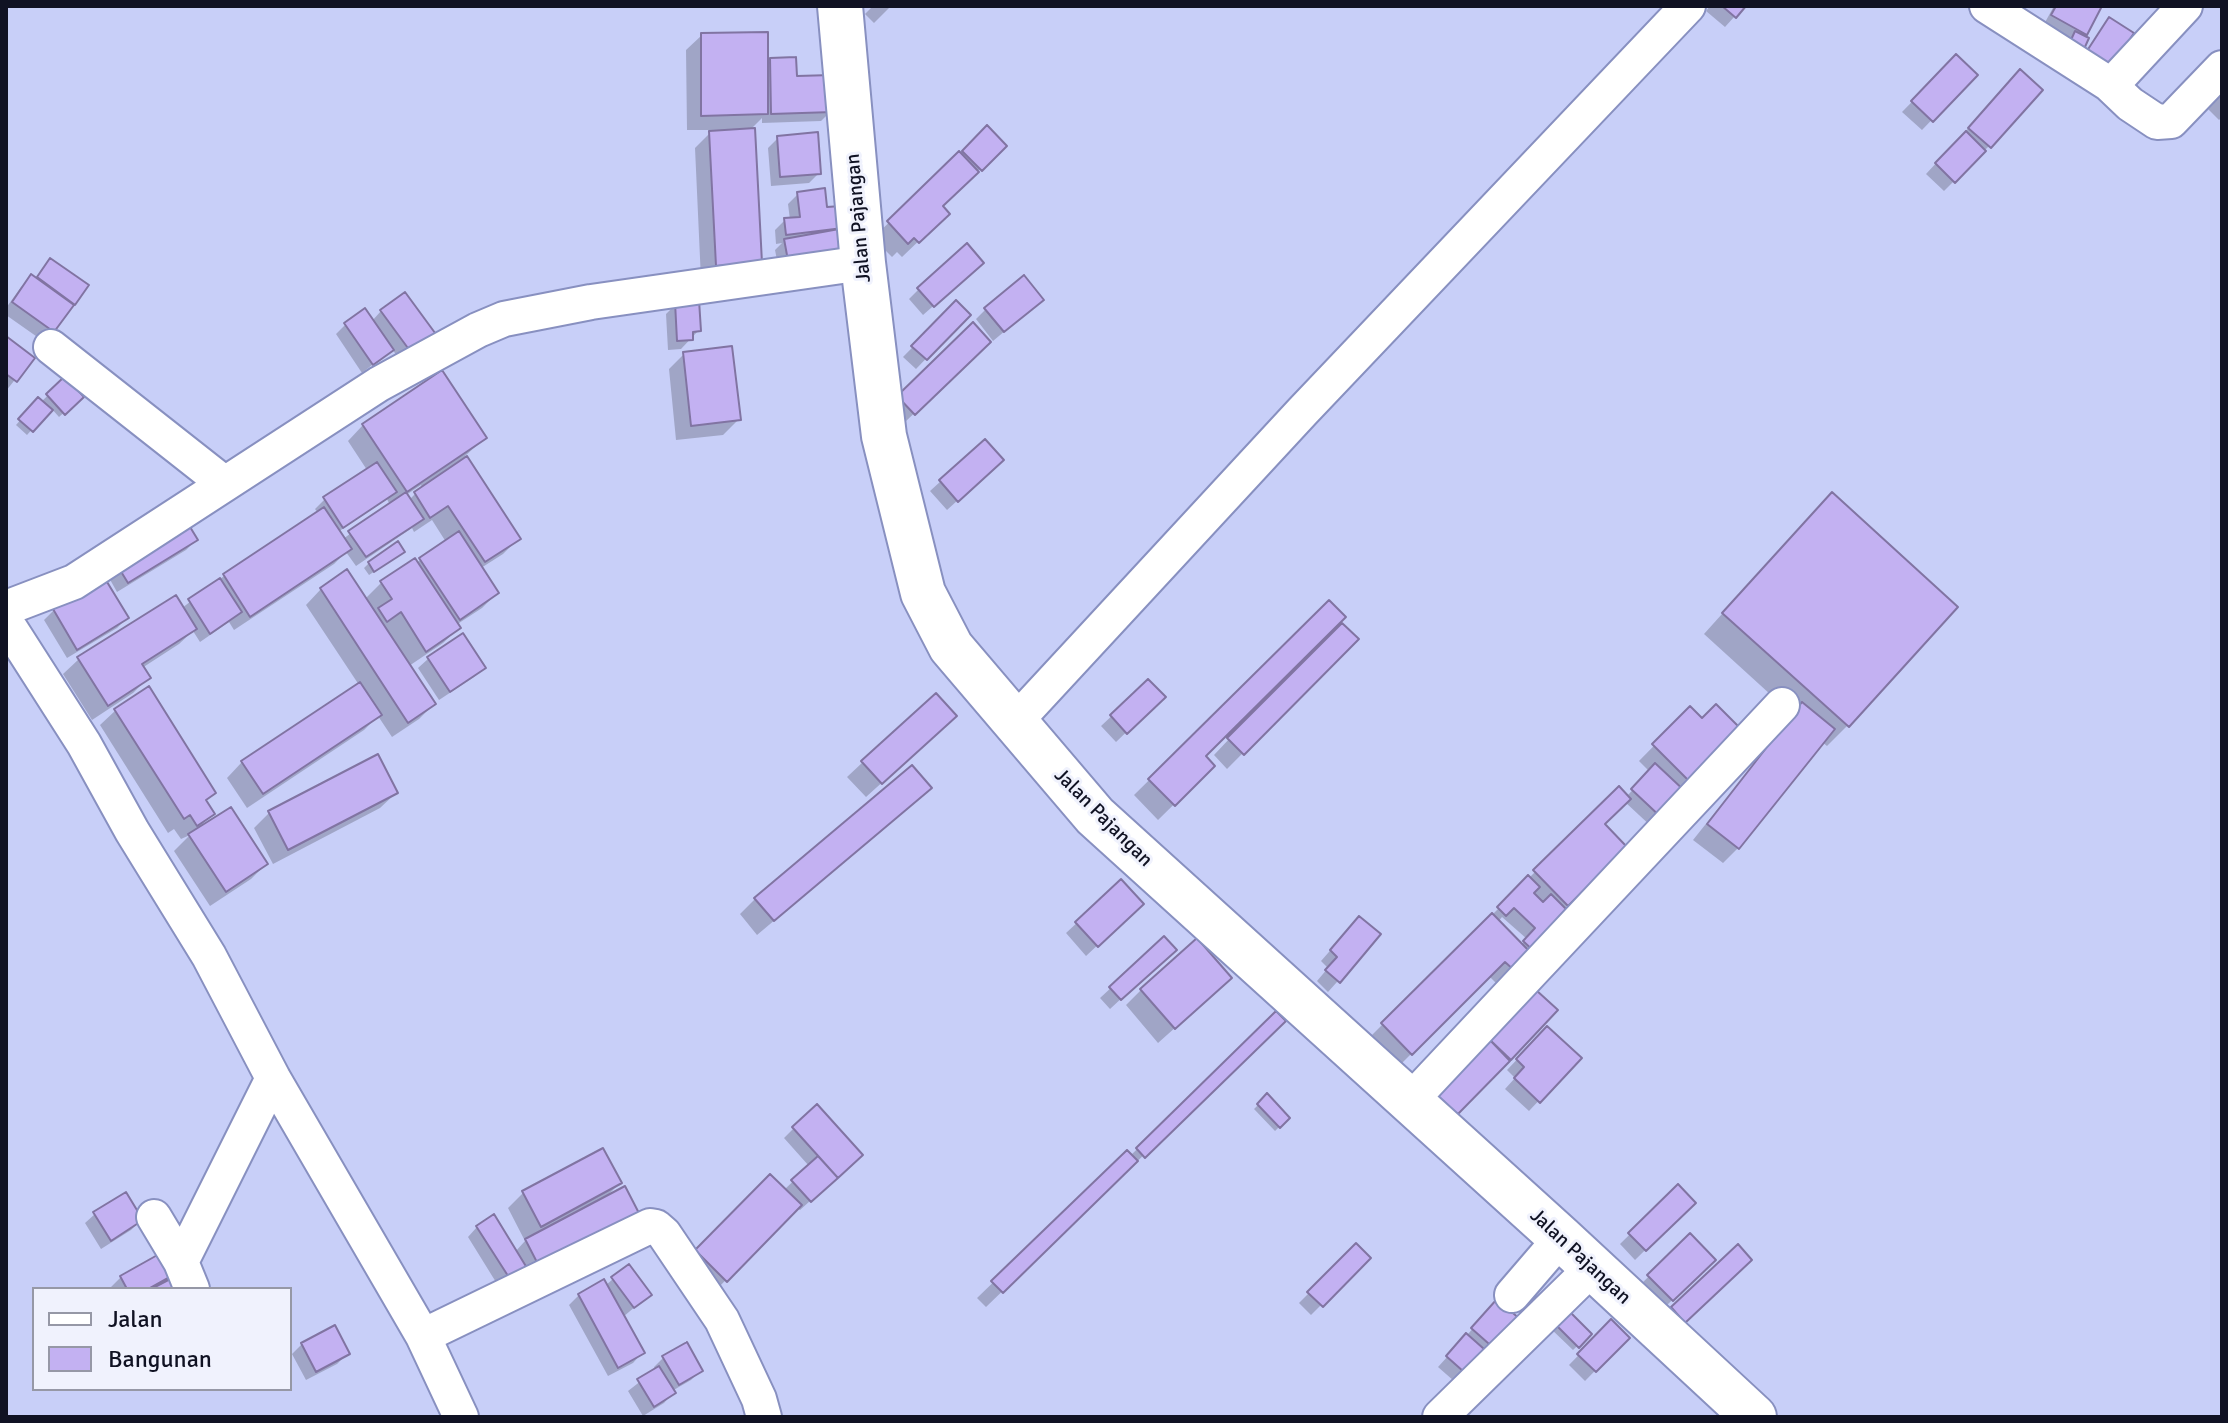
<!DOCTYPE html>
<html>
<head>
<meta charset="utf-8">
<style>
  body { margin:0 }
  #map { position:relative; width:2228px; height:1423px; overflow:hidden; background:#c8cff8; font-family:Signika,sans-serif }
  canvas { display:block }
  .frame { position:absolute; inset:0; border:8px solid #101223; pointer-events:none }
  .legend { position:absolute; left:32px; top:1287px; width:260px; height:104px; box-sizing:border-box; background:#f0f2fd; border:2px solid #9698a6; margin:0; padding:10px 14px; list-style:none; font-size:24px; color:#101223 }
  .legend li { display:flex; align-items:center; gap:16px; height:40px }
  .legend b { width:40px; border:2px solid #9698a6 }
</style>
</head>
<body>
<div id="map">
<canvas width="2228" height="1423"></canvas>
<div class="frame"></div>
<ul class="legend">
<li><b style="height:10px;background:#fff"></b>Jalan</li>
<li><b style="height:22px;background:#c3b1f2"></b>Bangunan</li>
</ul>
</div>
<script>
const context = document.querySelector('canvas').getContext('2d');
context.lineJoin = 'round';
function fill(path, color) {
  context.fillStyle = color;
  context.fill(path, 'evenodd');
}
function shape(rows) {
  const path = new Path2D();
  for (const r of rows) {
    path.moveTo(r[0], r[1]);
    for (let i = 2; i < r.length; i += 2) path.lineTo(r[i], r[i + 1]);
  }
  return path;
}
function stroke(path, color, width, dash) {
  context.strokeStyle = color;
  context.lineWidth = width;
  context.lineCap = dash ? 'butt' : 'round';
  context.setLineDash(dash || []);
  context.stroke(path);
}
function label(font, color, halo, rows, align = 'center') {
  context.font = font + ' Signika,sans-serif';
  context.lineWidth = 6;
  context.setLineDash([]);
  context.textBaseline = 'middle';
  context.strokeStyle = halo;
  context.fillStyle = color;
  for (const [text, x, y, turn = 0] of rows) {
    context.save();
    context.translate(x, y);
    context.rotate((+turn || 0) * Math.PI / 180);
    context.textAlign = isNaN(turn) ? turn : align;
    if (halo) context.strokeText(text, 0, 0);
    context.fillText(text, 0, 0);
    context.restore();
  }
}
fill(shape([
  [873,6,891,6,874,23,865,14],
  [1710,6,1744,6,1725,27,1706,11],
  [2054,6,2100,6,2082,37,2078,56,2043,26],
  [702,35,766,65,771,60,831,111,821,121,762,123,762,118,750,130,759,262,701,280,695,148,713,130,687,130,686,50],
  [1956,57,1975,75,1922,130,1902,112],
  [2011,82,2040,90,1989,146,1944,191,1926,174],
  [2222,86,2222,117,2219,120,2203,104],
  [987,128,1004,146,940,207,947,214,902,257,897,252,892,257,873,238],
  [778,138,819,173,809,183,771,186,768,148],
  [798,194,825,209,841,227,780,275,775,250,782,243,776,244,775,230,785,220,790,220,788,204],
  [51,261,86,286,43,341,6,315,6,308,21,287,31,277,35,279],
  [972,272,923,315,909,299,919,289],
  [956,303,968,315,916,369,903,357],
  [676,304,699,330,681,349,668,350,666,314],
  [1031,309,993,341,976,319,985,310],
  [381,311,425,346,402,363,392,349,362,373,336,334,346,324,372,321],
  [6,338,32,358,6,391],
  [989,342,904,423,889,407],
  [684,354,738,420,723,435,676,440,669,369],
  [65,379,81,397,59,417,51,408,27,435,16,425,38,400,41,402],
  [363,425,485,438,465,456,519,538,503,554,481,568,497,593,482,608,456,625,459,628,443,643,409,666,434,704,419,719,392,737,378,716,364,730,247,808,227,778,242,762,359,685,306,605,321,589,365,599,381,583,416,563,446,542,432,520,414,532,412,528,356,566,346,552,334,564,234,630,229,622,200,642,193,631,179,644,142,668,148,678,133,693,92,720,63,674,79,659,182,608,224,576,318,513,315,509,325,499,367,470,348,441],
  [421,485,422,487,409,500,406,495],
  [387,499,390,505,343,539,338,532],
  [984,442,991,470,947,510,930,491],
  [1811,515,1955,608,1847,726,1827,746,1822,742,1738,848,1723,863,1693,840,1793,715,1704,634],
  [196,540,186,550,117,592,108,576],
  [398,556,369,575,364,568,369,563],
  [1329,603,1338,622,1356,639,1227,769,1214,755,1284,681,1282,678,1203,756,1213,766,1158,820,1134,795],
  [54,610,127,618,117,628,67,658,44,620],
  [463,635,484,667,474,677,439,700,418,668,428,659],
  [1148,682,1163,697,1116,742,1101,726],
  [1690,709,1702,720,1739,730,1680,789,1653,828,1625,802,1602,825,1624,847,1548,926,1554,932,1498,985,1489,976,1396,1069,1367,1040,1618,789,1626,797,1650,772,1639,761],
  [1502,917,1527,939,1521,945,1498,922],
  [116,710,214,793,205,802,212,814,199,828,266,864,251,879,210,906,174,851,190,835,181,839,174,829,168,833,100,725],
  [939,731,866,797,847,777,863,762],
  [396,793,380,808,273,864,254,828,269,813],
  [914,803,757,935,740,914,755,899],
  [1121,882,1132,913,1086,956,1066,933],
  [1350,928,1379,935,1328,992,1317,981,1328,968,1321,961],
  [1164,939,1164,959,1110,1009,1100,998],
  [1141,990,1214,993,1158,1043,1126,1005],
  [1276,1014,1283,1021,986,1307,977,1298,1127,1153,1130,1156],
  [1547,1028,1579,1058,1529,1111,1505,1089,1515,1078,1507,1070],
  [1267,1096,1288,1118,1275,1131,1254,1109],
  [794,1128,850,1165,800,1210,797,1208,710,1296,681,1267,770,1176,784,1190,809,1166,784,1138],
  [603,1150,620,1183,604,1199,640,1219,499,1287,468,1237,477,1227,515,1252,525,1241,508,1208,523,1193],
  [1678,1187,1693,1203,1635,1260,1620,1244],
  [95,1214,141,1220,131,1230,101,1249,85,1223],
  [1690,1236,1713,1260,1662,1310,1639,1286],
  [1356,1246,1368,1258,1311,1315,1299,1303],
  [171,1275,162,1284,179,1289,111,1287,121,1277],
  [613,1279,649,1295,623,1317,642,1353,633,1363,608,1376,569,1305,579,1295,606,1285],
  [1497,1302,1489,1356,1462,1388,1438,1367],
  [1565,1310,1590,1334,1573,1350,1549,1327],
  [1611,1322,1627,1338,1585,1381,1569,1365],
  [302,1344,347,1354,337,1364,306,1380,292,1354],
  [664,1357,701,1370,691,1380,672,1391,673,1393,664,1403,643,1416,628,1391,655,1370,654,1367]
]), '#0003');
const building = shape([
  [1722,6,1746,6,1736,18,1722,6],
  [2056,6,2102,6,2087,35,2051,15,2056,6],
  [2109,17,2134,33,2108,73,2083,57,2109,17],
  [2075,31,2089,38,2080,58,2066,51,2075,31],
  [768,32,768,114,701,116,701,33,768,32],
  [1956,54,1978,75,1933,122,1911,101,1956,54],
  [796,57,797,76,832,75,833,112,771,114,770,58,796,57],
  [2020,69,2043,90,1991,148,1968,128,2020,69],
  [987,125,1007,146,982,171,962,151,987,125],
  [755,128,762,263,716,266,709,131,755,128],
  [1966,131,1986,151,1955,183,1935,163,1966,131],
  [818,132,821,174,780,177,777,136,818,132],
  [959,151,979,172,943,206,950,214,919,243,914,238,908,244,887,221,959,151],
  [825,188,827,207,841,206,843,228,786,235,784,218,800,217,797,192,825,188],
  [839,229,844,256,789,266,784,239,839,229],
  [967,243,984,263,934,307,917,288,967,243],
  [50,258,89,285,75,305,37,277,50,258],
  [31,274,74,305,54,332,12,302,31,274],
  [1024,275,1044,300,1004,332,984,308,1024,275],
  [405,292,438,337,413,355,380,310,405,292],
  [699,300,701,331,693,332,693,340,677,341,675,302,699,300],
  [956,300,971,315,927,360,911,346,956,300],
  [365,308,394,350,373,365,344,323,365,308],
  [973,322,991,342,915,415,897,396,973,322],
  [6,336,35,358,17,382,6,374,6,336],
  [732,346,741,420,691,426,683,352,732,346],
  [442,370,487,438,407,492,362,424,442,370],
  [65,376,84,397,65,415,46,394,65,376],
  [38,397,53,410,33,432,18,419,38,397],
  [985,439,1004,460,958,502,939,480,985,439],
  [467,456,521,539,485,562,448,506,430,518,414,492,467,456],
  [377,462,397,492,343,528,323,497,377,462],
  [406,492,424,519,366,557,348,531,406,492],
  [1832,492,1958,607,1849,727,1722,613,1832,492],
  [324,507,352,549,250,617,223,574,324,507],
  [187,522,198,540,128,583,117,565,187,522],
  [459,531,499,593,460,620,419,558,459,531],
  [398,541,405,552,374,572,368,562,398,541],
  [415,558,461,628,426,652,401,612,387,622,378,608,392,599,380,581,415,558],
  [347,569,436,704,408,723,320,588,347,569],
  [104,577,129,618,77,650,53,609,104,577],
  [220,578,242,612,210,634,188,599,220,578],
  [176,595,197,629,142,664,151,678,108,706,77,657,176,595],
  [1329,600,1346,617,1206,756,1215,766,1175,806,1148,779,1329,600],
  [1342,623,1359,639,1244,755,1227,738,1342,623],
  [463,633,486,668,450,692,427,657,463,633],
  [1148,679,1166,697,1127,734,1110,715,1148,679],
  [360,682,382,715,263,794,241,761,360,682],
  [149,686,216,793,206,800,215,814,197,826,190,815,184,819,114,709,149,686],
  [936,693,957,716,882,784,861,761,936,693],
  [1802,702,1835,729,1739,849,1707,824,1802,702],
  [1716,704,1742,730,1690,782,1652,744,1690,706,1702,718,1716,704],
  [378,754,398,793,288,850,268,811,378,754],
  [1655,763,1688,794,1664,820,1631,789,1655,763],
  [912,765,932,788,774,921,754,898,912,765],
  [1619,786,1631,799,1605,824,1627,847,1568,906,1533,870,1619,786],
  [231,807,268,864,226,892,188,834,231,807],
  [1528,875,1540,887,1534,893,1543,902,1551,894,1566,909,1551,926,1557,932,1537,954,1523,941,1535,928,1514,908,1506,916,1497,907,1528,875],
  [1121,879,1144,904,1098,947,1075,922,1121,879],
  [1492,913,1532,954,1515,971,1505,962,1412,1055,1381,1023,1492,913],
  [1359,916,1381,934,1340,983,1325,970,1337,957,1330,950,1359,916],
  [1164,936,1177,950,1121,1000,1109,987,1164,936],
  [1197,938,1232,978,1175,1029,1140,989,1197,938],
  [1536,990,1558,1010,1511,1060,1489,1039,1536,990],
  [1276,1011,1286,1021,1145,1158,1136,1148,1276,1011],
  [1547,1026,1582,1058,1540,1103,1514,1078,1524,1067,1516,1059,1547,1026],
  [1488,1038,1510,1061,1457,1115,1434,1092,1488,1038],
  [1267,1093,1290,1118,1280,1128,1257,1104,1267,1093],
  [817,1104,863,1155,838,1178,792,1127,817,1104],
  [603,1148,622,1183,541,1227,522,1191,603,1148],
  [1127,1150,1138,1161,1003,1293,991,1281,1127,1150],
  [818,1156,838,1178,811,1202,791,1180,818,1156],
  [770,1174,802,1205,727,1282,695,1250,770,1174],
  [1678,1184,1696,1203,1646,1251,1628,1233,1678,1184],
  [625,1186,642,1219,542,1272,525,1239,625,1186],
  [126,1192,143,1220,111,1241,93,1212,126,1192],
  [494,1214,527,1268,510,1279,476,1226,494,1214],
  [1690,1233,1716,1260,1673,1301,1647,1275,1690,1233],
  [1356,1243,1371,1258,1323,1307,1307,1292,1356,1243],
  [1738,1244,1752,1260,1685,1323,1671,1307,1738,1244],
  [161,1253,173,1275,148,1289,127,1289,120,1276,161,1253],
  [629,1264,652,1295,634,1308,611,1277,629,1264],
  [174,1277,181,1289,151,1289,174,1277],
  [604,1279,645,1353,618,1368,578,1294,604,1279],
  [1497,1299,1522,1321,1497,1351,1471,1328,1497,1299],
  [1565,1307,1592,1334,1579,1348,1552,1321,1565,1307],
  [1611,1319,1630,1338,1596,1372,1577,1354,1611,1319],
  [335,1325,350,1354,316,1372,301,1343,335,1325],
  [1466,1333,1493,1357,1473,1380,1446,1356,1466,1333],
  [687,1342,703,1371,679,1385,662,1356,687,1342],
  [659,1366,676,1393,654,1407,637,1379,659,1366]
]);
fill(building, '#c3b1f2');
stroke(building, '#8174a2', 2);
const minor = shape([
  [1987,6,2109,84,2118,78,2185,6],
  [2109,84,2130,104,2157,122,2171,121,2222,68],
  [51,347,225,484],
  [6,608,74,582,379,384,478,330,504,319,591,302,863,263],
  [6,622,84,744,132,831,209,956,273,1078,423,1336,461,1417],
  [1014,723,1302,412,1688,6],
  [1409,1102,1782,705],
  [154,1217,181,1262,192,1289],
  [181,1262,273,1078],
  [1512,1295,1561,1238],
  [423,1336,650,1226,656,1227,664,1234,722,1320,759,1399,764,1417],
  [1440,1417,1592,1268]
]);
const major = shape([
  [840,6,863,263,884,436,923,593,951,647,1095,816,1561,1238,1754,1417]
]);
stroke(minor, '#8890c0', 38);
stroke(major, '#8890c0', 48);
stroke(minor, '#fff', 34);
stroke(major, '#fff', 44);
label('20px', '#101223', '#f0f2fd', [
  ["Jalan Pajangan",859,218,-95],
  ["Jalan Pajangan",1103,818,45],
  ["Jalan Pajangan",1580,1257,43]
]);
</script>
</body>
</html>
